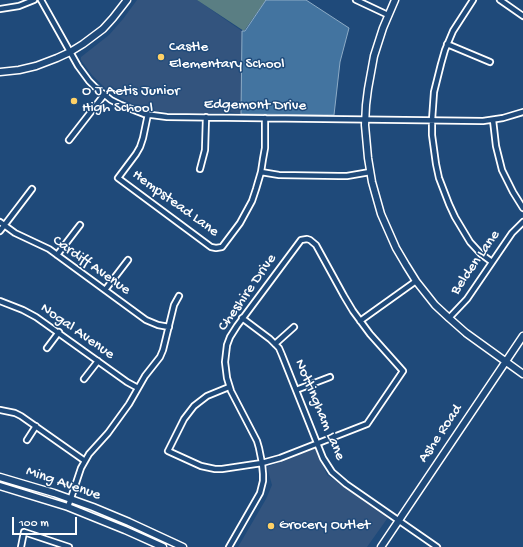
<!DOCTYPE html>
<html>
<head>
<meta charset="utf-8">
<style>
  body { margin:0 }
  #map { position:relative; width:523px; height:547px; overflow:hidden; background:#1f4a7a; font-family:"Gochi Hand",sans-serif }
  canvas { display:block }
  .scale { position:absolute; left:12px; top:517px; width:65px; height:18px; box-sizing:border-box; border:2px solid #fff; border-top:0; padding-left:5px; font-size:12px; line-height:14px; white-space:nowrap; color:#fff; -webkit-text-stroke:3px #1f4a7a; paint-order:stroke }
</style>
</head>
<body>
<div id="map">
<canvas width="523" height="547"></canvas>
<div class="scale">100 m</div>
</div>
<script>
const context = document.querySelector('canvas').getContext('2d');
context.lineJoin = 'round';
function fill(path, color) {
  context.fillStyle = color;
  context.fill(path, 'evenodd');
}
function shape(rows) {
  const path = new Path2D();
  for (const r of rows) {
    path.moveTo(r[0], r[1]);
    for (let i = 2; i < r.length; i += 2) path.lineTo(r[i], r[i + 1]);
  }
  return path;
}
function stroke(path, color, width, dash) {
  context.strokeStyle = color;
  context.lineWidth = width;
  context.lineCap = dash ? 'butt' : 'round';
  context.setLineDash(dash || []);
  context.stroke(path);
}
function label(font, color, halo, rows, align = 'center') {
  context.font = font + ' "Gochi Hand",sans-serif';
  context.lineWidth = 3;
  context.setLineDash([]);
  context.textBaseline = 'middle';
  context.strokeStyle = halo;
  context.fillStyle = color;
  for (const [text, x, y, turn = 0] of rows) {
    context.save();
    context.translate(x, y);
    context.rotate((+turn || 0) * Math.PI / 180);
    context.textAlign = isNaN(turn) ? turn : align;
    if (halo) context.strokeText(text, 0, 0);
    context.fillText(text, 0, 0);
    context.restore();
  }
}
fill(shape([
  [137,0,197,0,242,31,241,114,230,112,229,113,169,113,167,112,160,111,158,112,153,109,133,104,117,96,104,87,92,75,81,60,81,57,109,35,123,19],
  [315,448,327,475,389,516,367,547,238,547,266,499,272,485,267,467]
]), '#33547e');
fill(shape([
  [197,0,266,0,244,31]
]), '#5a7e83');
const water = shape([
  [266,0,306,0,349,28,340,62,334,115,241,114,242,31,245,31,266,0]
]);
fill(water, '#4374a0');
stroke(water, '#8eacc6', 1);
const street = shape([
  [41,0,78,66,89,81,95,87,111,100,121,105,144,114,167,117,483,121,503,118,523,112],
  [356,0,388,15],
  [473,0,453,31,445,50,441,64,434,92,432,120,432,135,436,164,439,178,449,204,455,217,470,242,481,254,492,262],
  [500,0,523,16],
  [0,9,19,6,34,0],
  [447,44,490,62],
  [148,114,143,138,140,147,136,154,118,178,211,247,216,248,222,247,240,223,252,201,256,189,261,172,263,159,265,148,265,118],
  [493,120,496,146,502,170,513,192,523,208],
  [69,140,104,95],
  [200,169,205,150,206,117],
  [261,172,279,175,339,176,347,176,370,172],
  [0,222,15,233,49,249,146,320,158,325,169,327],
  [0,231,32,189],
  [57,255,80,225],
  [105,290,128,260],
  [0,301,23,310,36,317,127,382,138,388],
  [242,318,270,339,279,348,282,355,323,458,332,472,346,484,437,547],
  [449,318,467,299,512,233,523,222],
  [360,321,416,281],
  [275,344,294,327],
  [47,348,59,332],
  [84,379,98,361],
  [296,390,330,377],
  [0,410,15,413,21,416,85,461],
  [27,440,36,426],
  [68,507,81,468,89,454,108,433,129,404,145,376,160,357,163,350,174,305,179,296],
  [21,547,24,532,69,547],
  [229,547,260,493,263,481,263,474,262,463,259,448,257,441,231,391,227,378,225,362,227,345,230,337,237,326,301,240,307,239,310,240,316,245,344,296,353,311,370,334,403,371,367,424,280,458,262,463,222,469,215,469,201,466,168,451,184,419,194,406,207,396,229,387]
]);
const secondary = shape([
  [395,0,383,28,374,56,368,89,366,105,365,125,368,158,372,182,381,214,396,248,406,265,416,281,435,305,449,318,466,333,523,374],
  [0,72,19,70,36,66,57,58,70,52,83,44,103,29,113,18,127,0],
  [0,477,54,493,93,507,129,522,183,547],
  [0,486,68,507,125,530,163,547],
  [381,547,523,336]
]);
stroke(street, '#fff', 8);
stroke(secondary, '#fff', 9);
stroke(street, '#1f4a7a', 4.5);
stroke(secondary, '#1f4a7a', 6);
for (const [x, y, r, color] of [
  [161,57,4,"#ffd166"],
  [74,101,4,"#ffd166"],
  [271,526,4,"#ffd166"]
]) {
  const dot = new Path2D();
  dot.arc(x, y, r, 0, 2 * Math.PI);
  context.fillStyle = color;
  context.fill(dot);
  stroke(dot, '#1f4a7a', 1.5);
}
label('15px', '#fff', '#1f4a7a', [
  ["Castle",169,48],
  ["Elementary School",169,65],
  ["O J Aetis Junior",82,92],
  ["High School",82,109],
  ["Grocery Outlet",279,526]
], 'left');
label('15px', '#fff', '#1f4a7a', [
  ["Edgemont Drive",255,106,1],
  ["Hempstead Lane",175,204,36],
  ["Belden Lane",476,263,-55],
  ["Cardiff Avenue",91,266,35],
  ["Cheshire Drive",248,293,-55],
  ["Nogal Avenue",77,332,35],
  ["Nottingham Lane",319,410,67],
  ["Ashe Road",441,434,-56],
  ["Ming Avenue",63,484,19]
]);
</script>
</body>
</html>
